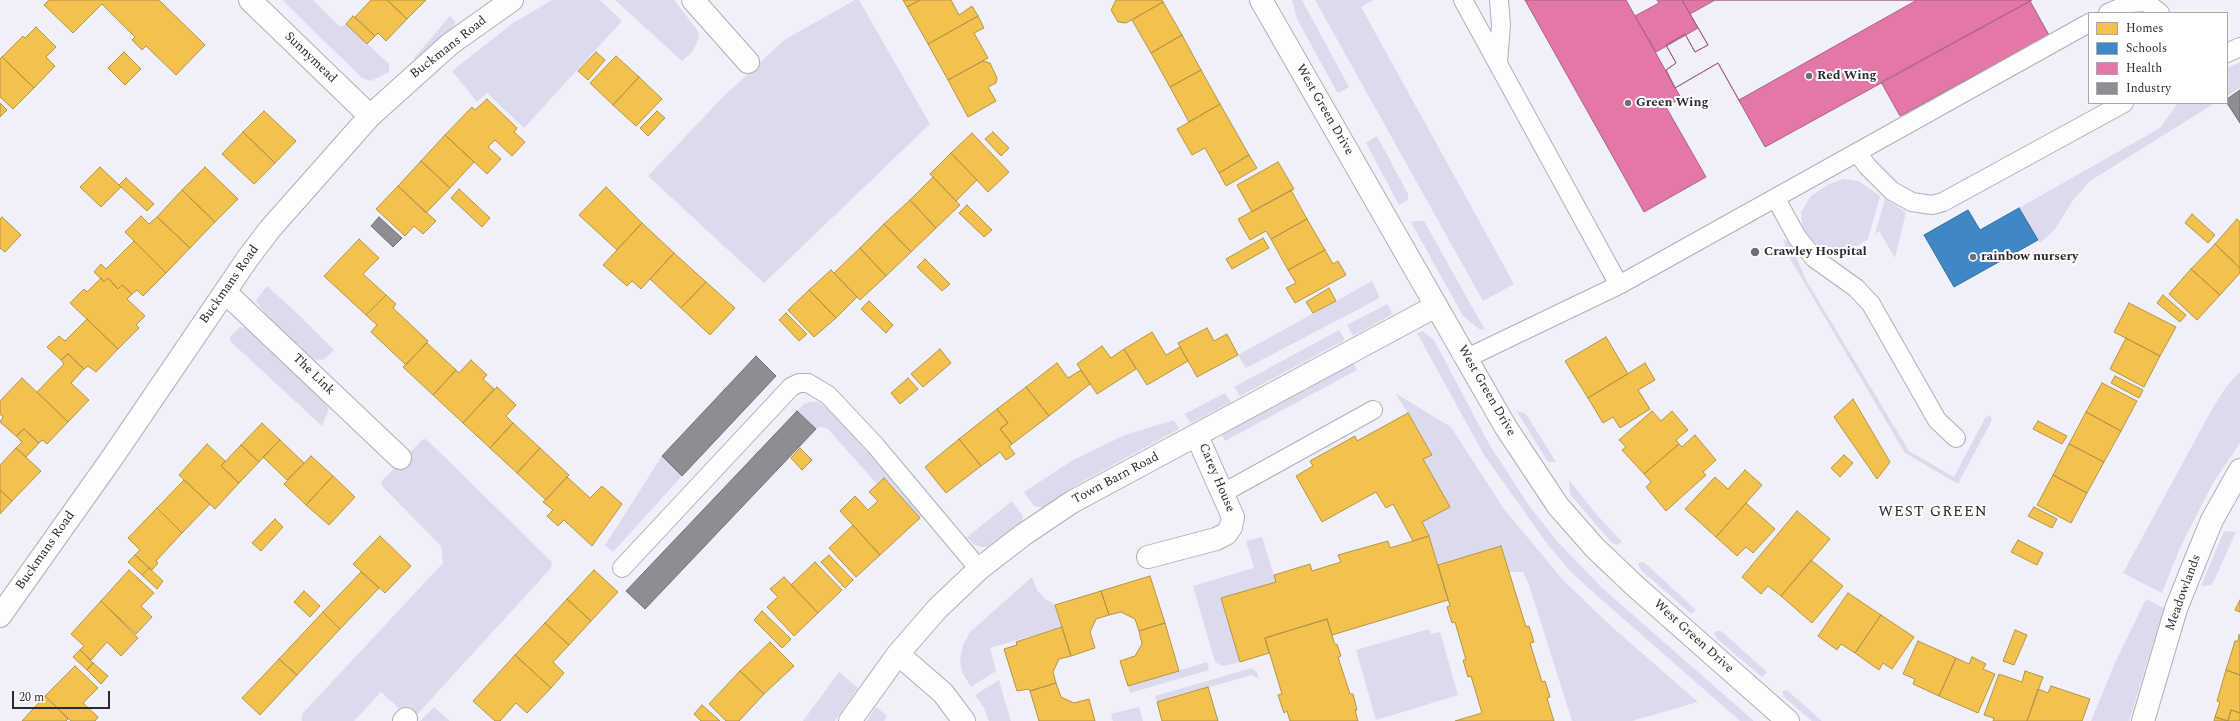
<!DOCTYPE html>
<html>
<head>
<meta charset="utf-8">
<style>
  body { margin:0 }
  #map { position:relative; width:2240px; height:721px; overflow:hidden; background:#f0f0fa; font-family:Spectral,serif }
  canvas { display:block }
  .legend { position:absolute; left:2088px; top:12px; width:140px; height:92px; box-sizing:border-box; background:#fff; border:1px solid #a9a9ac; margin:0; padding:5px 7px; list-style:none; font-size:12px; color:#292930 }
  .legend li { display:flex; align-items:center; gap:8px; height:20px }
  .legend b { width:20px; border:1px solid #a9a9ac }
  .scale { position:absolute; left:12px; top:691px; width:98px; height:18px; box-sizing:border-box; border:2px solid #292930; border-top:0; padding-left:5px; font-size:12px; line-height:14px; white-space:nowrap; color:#292930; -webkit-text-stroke:3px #fff; paint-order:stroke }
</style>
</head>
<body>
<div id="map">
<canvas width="2240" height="721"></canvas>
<ul class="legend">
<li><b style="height:11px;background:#f2c14e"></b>Homes</li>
<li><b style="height:11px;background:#3f88c5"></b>Schools</li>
<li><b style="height:11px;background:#e377a8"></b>Health</li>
<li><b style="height:11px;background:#8d8d92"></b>Industry</li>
</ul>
<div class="scale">20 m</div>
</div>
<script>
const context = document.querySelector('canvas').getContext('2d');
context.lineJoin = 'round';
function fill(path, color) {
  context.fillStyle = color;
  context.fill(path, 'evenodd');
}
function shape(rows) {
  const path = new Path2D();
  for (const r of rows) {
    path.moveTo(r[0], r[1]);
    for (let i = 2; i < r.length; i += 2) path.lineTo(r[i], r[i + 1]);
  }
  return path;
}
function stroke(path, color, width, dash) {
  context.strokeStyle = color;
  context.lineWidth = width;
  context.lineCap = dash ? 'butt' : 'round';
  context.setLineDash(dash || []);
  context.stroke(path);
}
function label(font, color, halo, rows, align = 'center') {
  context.font = font + ' Spectral,serif';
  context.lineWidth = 4;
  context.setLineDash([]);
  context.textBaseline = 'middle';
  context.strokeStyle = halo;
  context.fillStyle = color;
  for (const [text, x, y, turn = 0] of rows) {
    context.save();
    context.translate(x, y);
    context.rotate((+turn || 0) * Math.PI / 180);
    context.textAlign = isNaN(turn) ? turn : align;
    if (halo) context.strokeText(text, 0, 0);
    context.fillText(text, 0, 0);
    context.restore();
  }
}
fill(shape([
  [282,0,313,0,340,27,346,24,389,64,389,72,371,81,362,78],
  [552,0,600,0,622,21,524,128,487,93,477,102,452,71,513,23],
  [615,0,674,0,698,31,699,38,693,51,682,61],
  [855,0,859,0,930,124,764,283,648,176,721,99,784,40],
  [1292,0,1302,0,1349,87,1340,92,1337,92,1297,19],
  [1315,0,1374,0,1361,7,1514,284,1483,301],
  [450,16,455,21,455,25,416,60,414,58],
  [2240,62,2240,88,2227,96,2227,68],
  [2178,103,2215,103,2090,181,2073,200,2055,229,2040,243,2019,208,2160,128],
  [1377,136,1408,194,1408,200,1399,205,1366,143],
  [1844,179,1859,181,1880,196,1868,239,1849,251,1818,245,1808,236,1802,225,1801,212,1811,196,1829,184],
  [1885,199,1906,212,1895,258,1879,231,1875,234],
  [1414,221,1424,221,1485,330,1479,329,1463,316,1411,222],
  [1783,239,1790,242,1806,280,1909,451,1954,477,1985,418,1990,415,1992,420,1958,484,1905,453,1789,257],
  [1372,281,1380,298,1246,368,1238,355],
  [267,286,300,316,334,350,323,360,311,359,267,316,256,301],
  [1387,304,1393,314,1353,336,1347,325],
  [240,327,247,328,254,334,324,401,329,409,322,426,231,342,230,337],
  [1339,330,1345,340,1240,396,1234,387],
  [1423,331,1434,340,1489,444,1528,504,1556,540,1601,587,1754,721,1740,721,1595,594,1570,571,1548,545,1484,455,1417,333],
  [1352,361,1357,370,1225,441,1222,435],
  [2240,372,2240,443,2213,483,2200,508,2179,550,2162,593,2123,573,2211,411,2226,387],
  [1225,393,1231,402,1191,423,1184,414],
  [1395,393,1451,427,1504,509,1564,581,1612,627,1698,702,1632,721,1572,721,1529,585,1523,572,1509,572,1501,546,1438,565,1429,536,1422,522,1423,459,1432,454,1408,413],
  [811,402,818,402,834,413,922,516,920,518,884,478,877,484,827,428,819,427,816,429,797,411,804,404],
  [1516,410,1526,414,1556,462,1549,462,1546,459],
  [1174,420,1179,429,1078,484,1044,508,1034,506,1024,492,1073,460,1125,435],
  [426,439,552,562,551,568,412,720,381,692,354,721,302,721,302,714,443,563,441,546,382,486,381,482,422,440],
  [662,456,682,476,613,552,605,545],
  [1569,480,1597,515,1622,542,1617,545,1612,543,1591,519,1570,494],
  [1012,501,1023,516,1023,523,990,547,981,547,973,544,967,537],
  [2224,531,2236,532,2212,585,2201,586],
  [1262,537,1276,582,1221,598,1240,662,1223,666,1215,662,1193,586,1254,568,1246,541],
  [1640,562,1645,563,1696,610,1691,614,1641,570,1638,564],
  [1032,577,1037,590,1044,598,1055,605,1062,627,990,648,996,671,971,687,962,672,960,659,963,645,970,632],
  [2146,599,2164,608,2129,721,2091,721,2115,663],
  [1429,629,1431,634,1440,632,1458,695,1376,720,1356,650],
  [1716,631,1721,631,1767,672,1762,677,1717,639,1714,633],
  [1207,662,1209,670,1130,693,1128,686],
  [1252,668,1257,672,1259,679,1252,675,1157,702,1155,696],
  [839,672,858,688,835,721,803,721],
  [999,680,1004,698,1011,721,989,721,984,708,975,695],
  [1784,690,1788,691,1822,721,1812,721,1785,698,1782,692],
  [434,707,450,721,420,721],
  [876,707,887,716,884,721,867,721],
  [1139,707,1143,721,1113,721,1111,714]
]), '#dbdbed');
const homes = shape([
  [49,0,159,0,205,45,176,75,146,46,142,50,132,40,135,37,102,4,73,33,44,5,49,0],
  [371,0,387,0,407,19,386,41,378,33,375,36,355,17,371,0],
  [387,0,426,0,407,19,387,0],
  [903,0,920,0,907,7,903,0],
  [920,0,951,0,959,15,972,6,978,16,928,44,907,7,920,0],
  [1116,0,1162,0,1163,2,1126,23,1118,22,1111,10,1116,0],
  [1163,2,1182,35,1151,53,1132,20,1163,2],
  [353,16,375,36,367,44,346,24,353,16],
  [978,16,984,28,974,33,988,58,948,80,928,44,978,16],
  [36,27,56,47,46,57,55,66,34,88,2,57,23,36,25,38,36,27],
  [1182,35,1201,70,1170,87,1151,53,1182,35],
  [124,52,141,69,125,85,108,68,124,52],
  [596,52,605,60,588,80,578,71,596,52],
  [616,56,639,77,613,105,590,83,616,56],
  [2,57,34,88,13,109,0,97,0,59,2,57],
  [983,61,990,63,997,78,996,83,988,87,996,101,968,117,948,80,983,61],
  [1201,70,1220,104,1189,122,1170,87,1201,70],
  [639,77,662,99,636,126,613,105,639,77],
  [487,99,517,128,514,132,525,142,512,156,495,140,488,147,501,159,487,174,445,135,472,107,475,110,487,99],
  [0,103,7,110,0,117,0,103],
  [1220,104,1249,155,1219,173,1205,148,1192,155,1177,129,1220,104],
  [264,111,296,141,275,163,243,132,264,111],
  [657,111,665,118,648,136,640,128,657,111],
  [243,132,275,163,254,184,222,154,243,132],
  [993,132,1009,148,1001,156,985,139,993,132],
  [972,133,1009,172,988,192,951,153,972,133],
  [445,135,474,162,450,188,421,161,445,135],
  [951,153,977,180,956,201,930,174,951,153],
  [1249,155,1257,168,1226,186,1219,173,1249,155],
  [421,161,450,188,426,213,398,186,421,161],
  [1278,162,1294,189,1252,212,1237,185,1278,162],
  [100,167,121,187,101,207,80,187,100,167],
  [205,167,238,199,215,222,182,190,205,167],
  [933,177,960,205,936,228,910,200,933,177],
  [126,178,154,204,147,211,119,185,126,178],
  [398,186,436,221,423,234,414,226,405,236,376,209,398,186],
  [606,187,642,223,617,250,579,215,606,187],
  [459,189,490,218,482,227,451,198,459,189],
  [182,190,215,222,190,248,157,217,182,190],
  [1291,190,1307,219,1271,239,1266,231,1250,240,1238,219,1291,190],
  [910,200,936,228,911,252,884,224,910,200],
  [967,205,992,230,984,237,959,213,967,205],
  [2192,214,2215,235,2208,243,2185,223,2192,214],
  [141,216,149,224,157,217,190,248,166,273,125,232,141,216],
  [2,217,21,235,5,252,0,248,0,219,2,217],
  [1307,219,1325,250,1288,270,1271,239,1307,219],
  [2237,219,2240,222,2240,268,2215,244,2237,219],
  [642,223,674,253,641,289,632,281,627,286,603,265,642,223],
  [884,224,911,252,886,276,860,248,884,224],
  [1263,238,1269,248,1232,269,1226,259,1263,238],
  [359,239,379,258,363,274,386,295,366,315,324,276,359,239],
  [134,241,166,273,143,296,137,290,132,294,122,285,118,289,108,278,104,282,94,272,101,264,106,269,134,241],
  [2215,244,2240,268,2240,273,2220,295,2191,269,2215,244],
  [860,248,886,276,860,300,834,273,860,248],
  [1325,250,1333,264,1338,261,1346,275,1295,303,1286,288,1296,283,1288,270,1325,250],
  [674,253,706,282,681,308,650,279,674,253],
  [925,259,950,284,942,291,917,267,925,259],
  [2191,269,2220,295,2197,320,2169,294,2191,269],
  [831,270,857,297,836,318,809,290,831,270],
  [101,278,104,282,108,278,118,289,122,285,132,294,127,299,145,316,136,325,139,328,118,349,70,303,84,289,87,292,101,278],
  [706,282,735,308,710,335,681,308,706,282],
  [1329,288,1336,301,1313,313,1306,302,1329,288],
  [809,290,836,318,814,337,788,310,809,290],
  [386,295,396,304,393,308,428,341,406,365,371,332,377,325,366,315,386,295],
  [2163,295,2186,315,2180,322,2157,303,2163,295],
  [869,301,893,325,886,333,861,309,869,301],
  [2129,303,2176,327,2160,356,2114,332,2129,303],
  [786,313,807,334,799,341,779,320,786,313],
  [87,319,118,349,96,372,88,366,84,369,68,354,61,360,47,347,59,336,65,341,87,319],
  [1207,328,1214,341,1227,334,1238,355,1197,377,1178,343,1207,328],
  [1152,332,1166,355,1180,347,1188,361,1147,385,1124,349,1152,332],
  [1606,337,1628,374,1588,398,1565,361,1606,337],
  [2126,338,2160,356,2144,387,2110,369,2126,338],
  [427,343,456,370,433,395,403,367,427,343],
  [1102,346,1111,358,1124,349,1136,369,1097,394,1077,364,1102,346],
  [940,349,951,363,923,387,911,374,940,349],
  [68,354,84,369,71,383,89,400,68,422,37,392,64,364,61,360,68,354],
  [471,360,487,375,483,379,494,389,463,423,433,395,456,370,459,373,471,360],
  [1057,363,1068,378,1081,370,1090,384,1049,416,1026,387,1057,363],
  [1645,363,1655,380,1638,390,1650,409,1620,428,1613,417,1603,423,1588,398,1645,363],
  [2115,376,2143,390,2139,398,2111,383,2115,376],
  [22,378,68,422,47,444,42,440,39,443,24,429,16,436,0,422,3,417,0,414,0,401,22,378],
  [908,378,918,389,900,404,891,393,908,378],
  [2102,383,2137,401,2121,431,2086,412,2102,383],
  [497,387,516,405,506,416,513,423,490,448,463,423,497,387],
  [1026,387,1049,416,1012,444,1000,429,1008,423,997,409,1026,387],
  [1853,399,1890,462,1877,479,1834,417,1853,399],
  [997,409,1008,423,1000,429,1012,444,1009,446,1015,454,1006,460,1000,452,981,466,959,439,997,409],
  [1652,411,1661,421,1672,411,1688,430,1676,440,1679,444,1644,474,1622,450,1626,447,1619,440,1652,411],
  [2086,412,2121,431,2104,462,2069,444,2086,412],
  [1408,413,1432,455,1423,459,1450,507,1422,522,1429,536,1413,541,1393,504,1386,508,1376,492,1322,522,1296,476,1313,466,1310,461,1355,436,1357,441,1408,413],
  [2038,421,2067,436,2062,444,2033,429,2038,421],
  [262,423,280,440,259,462,241,445,262,423],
  [513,423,540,448,517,473,490,448,513,423],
  [24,429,39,443,26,457,16,448,22,442,16,436,24,429],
  [1695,435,1716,460,1703,472,1706,475,1666,511,1646,487,1651,482,1644,474,1679,444,1682,447,1695,435],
  [959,439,981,466,946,493,925,467,959,439],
  [280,440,304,463,287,480,263,457,280,440],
  [207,444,225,461,221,466,239,483,215,509,179,475,207,444],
  [2069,444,2104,462,2087,493,2053,475,2069,444],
  [241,445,259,462,239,483,221,466,241,445],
  [16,448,41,471,12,501,0,490,0,465,16,448],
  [540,448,569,475,546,500,517,473,540,448],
  [800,448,812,460,802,470,791,458,800,448],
  [1844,455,1853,463,1840,477,1831,468,1844,455],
  [311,456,333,476,306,505,284,484,311,456],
  [1745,470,1762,485,1716,537,1685,509,1715,477,1728,489,1745,470],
  [2053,475,2087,493,2071,523,2037,505,2053,475],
  [333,476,355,497,329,525,306,505,333,476],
  [567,477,590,498,602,486,622,504,592,546,564,520,558,526,547,516,553,510,543,502,567,477],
  [884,478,920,518,880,555,840,511,855,496,868,510,878,501,869,492,884,478],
  [184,480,210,504,182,533,157,508,184,480],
  [0,490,12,501,0,514,0,490],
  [1746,503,1775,529,1753,553,1746,547,1737,556,1716,537,1746,503],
  [2034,507,2057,519,2052,528,2028,516,2034,507],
  [157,508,182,533,156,561,158,563,152,570,135,555,140,550,128,538,157,508],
  [1797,511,1830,539,1781,596,1768,586,1761,594,1742,577,1797,511],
  [275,519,283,527,261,551,252,543,275,519],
  [853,525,880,555,856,577,829,548,853,525],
  [380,536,411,566,385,593,353,564,380,536],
  [1429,536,1448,600,1332,635,1327,619,1265,638,1269,653,1240,662,1221,598,1276,582,1274,575,1310,564,1312,571,1341,562,1338,555,1388,541,1390,548,1429,536],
  [2018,540,2043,553,2037,565,2011,552,2018,540],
  [1501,546,1526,627,1529,626,1534,642,1530,643,1542,682,1545,681,1550,697,1547,698,1554,721,1455,721,1482,713,1471,676,1468,677,1463,660,1466,660,1455,622,1452,623,1447,607,1450,606,1438,565,1501,546],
  [135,555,149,568,142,575,128,562,135,555],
  [829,555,853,580,845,588,821,562,829,555],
  [1811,560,1843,586,1812,623,1781,596,1811,560],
  [815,562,842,590,818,613,791,585,815,562],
  [149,568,163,581,157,589,142,575,149,568],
  [129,570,154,593,141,606,152,617,136,634,101,601,129,570],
  [594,570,618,592,591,621,567,599,594,570],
  [361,572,379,588,340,629,323,612,361,572],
  [1150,576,1165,623,1139,631,1135,619,1121,612,1109,615,1101,591,1150,576],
  [784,577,818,613,794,636,767,607,778,597,770,589,784,577],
  [304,591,320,606,310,617,294,602,304,591],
  [1101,591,1109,615,1096,619,1090,632,1095,648,1071,656,1055,605,1101,591],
  [1848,593,1881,615,1855,653,1841,644,1837,650,1818,636,1848,593],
  [567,599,591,621,569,645,545,623,567,599],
  [2240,600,2240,612,2235,610,2240,600],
  [101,601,138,638,121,656,107,642,91,660,80,650,84,646,71,634,101,601],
  [762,611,791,639,782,648,754,620,762,611],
  [323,612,340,629,297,675,279,659,323,612],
  [1881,615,1914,637,1892,669,1883,663,1879,670,1855,653,1881,615],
  [1327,619,1335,645,1337,644,1341,656,1338,657,1350,694,1353,694,1357,710,1355,710,1358,721,1290,721,1287,711,1284,713,1278,695,1282,694,1265,638,1327,619],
  [545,623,569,645,553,662,564,673,551,688,515,655,545,623],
  [1165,623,1179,671,1128,686,1120,661,1135,656,1142,644,1139,631,1165,623],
  [1062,627,1071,656,1059,659,1053,672,1056,683,1030,691,1029,689,1017,691,1004,649,1017,645,1016,642,1062,627],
  [2015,630,2027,635,2014,665,2003,661,2015,630],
  [2239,635,2240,635,2240,675,2226,670,2235,641,2238,641,2239,635],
  [1918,641,1956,658,1939,696,1913,684,1915,679,1903,674,1918,641],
  [770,642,794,666,764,694,740,671,770,642],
  [80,650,93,663,87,670,73,657,80,650],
  [515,655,551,688,527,713,516,703,500,721,495,721,473,701,515,655],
  [1972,657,1986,664,1983,669,1995,674,1978,713,1939,696,1956,658,1969,664,1972,657],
  [279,659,297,675,260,715,242,698,279,659],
  [93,663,108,676,101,684,87,670,93,663],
  [75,666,98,688,83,703,98,717,95,721,71,721,45,696,75,666],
  [2226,670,2240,675,2240,713,2231,710,2228,721,2215,717,2220,702,2217,701,2226,670],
  [740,671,764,694,739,721,726,721,709,704,740,671],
  [2025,671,2043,677,2027,721,1993,721,1994,718,1984,715,1999,674,2022,682,2025,671],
  [1056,683,1061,697,1074,703,1089,699,1095,721,1039,721,1030,691,1056,683],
  [2051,686,2090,699,2082,721,2027,721,2038,689,2048,693,2051,686],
  [1208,687,1218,721,1162,721,1157,702,1208,687],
  [45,696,68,719,66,721,22,721,45,696],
  [702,705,720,721,701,721,694,714,702,705],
  [2231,710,2240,713,2240,721,2214,721,2215,717,2228,721,2231,710]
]);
fill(homes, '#f2c14e');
stroke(homes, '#b69345', 1);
const schools = shape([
  [2019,208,2038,240,1954,287,1924,235,1968,210,1980,230,2019,208]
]);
fill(schools, '#3f88c5');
stroke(schools, '#386c98', 1);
const health = shape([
  [1525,0,1626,0,1681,98,1666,107,1706,177,1644,212,1525,0],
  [1657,0,1682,0,1698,28,1656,52,1635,16,1659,3,1657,0],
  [1682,0,2032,0,1765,147,1718,63,1675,88,1666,70,1676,63,1666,45,1685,34,1695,52,1708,45,1682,0],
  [1715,0,1917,0,1739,100,1718,63,1675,88,1666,70,1676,63,1666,45,1685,34,1695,52,1708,45,1690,14,1715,0],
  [2030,1,2049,35,1900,116,1881,82,2030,1]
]);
fill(health, '#e377a8');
stroke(health, '#ab6084', 1);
const industry = shape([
  [2240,90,2240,123,2227,103,2227,99,2240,90],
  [379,217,402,238,393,247,371,226,379,217],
  [756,356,776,376,682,476,662,456,756,356],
  [797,411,816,429,645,609,626,591,797,411]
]);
fill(industry, '#8d8d92');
stroke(industry, '#6f6f75', 1);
const service = shape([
  [1463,0,1619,285,1467,358],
  [2108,13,2131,3,2146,2,2160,13],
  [2227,53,2240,47],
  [1498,62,1501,25,1499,0],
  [1858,154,1868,167,1892,191,1912,202,1932,205,1943,202,2124,103],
  [1776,199,1797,237,1814,258,1856,288,1871,304,1937,420,1956,438],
  [1619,285,2089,23],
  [1223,493,1373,410],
  [622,568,791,387,799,383,808,383,828,395,875,445,979,569]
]);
const minor = shape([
  [250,0,370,116],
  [693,0,748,62],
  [1261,0,1505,426,1558,506,1595,548,1635,586,1788,721],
  [225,292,400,458],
  [1148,557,1216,539,1226,534,1231,527,1233,517,1197,436],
  [0,616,112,458,248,258,270,229,370,116,450,44,512,0],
  [898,654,943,693,964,721],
  [404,721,406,719],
  [850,721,898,654,937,609,979,569,1023,535,1072,502,1436,306],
  [2143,721,2176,609,2196,559,2212,520,2240,470]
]);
stroke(service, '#afafb6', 20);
stroke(minor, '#afafb6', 24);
stroke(service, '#fdfdfe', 18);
stroke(minor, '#fdfdfe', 22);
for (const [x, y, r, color] of [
  [1809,76,4,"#6f6f77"],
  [1628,103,4,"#6f6f77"],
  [1755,252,5,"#6f6f77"],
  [1973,257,4,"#6f6f77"]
]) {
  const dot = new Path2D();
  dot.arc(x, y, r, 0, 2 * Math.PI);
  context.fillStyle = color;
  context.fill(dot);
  stroke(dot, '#fff', 1.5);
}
label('13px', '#292930', '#fff', [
  ["Buckmans Road",449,48,-38],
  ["Sunnymead",310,58,44],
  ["West Green Drive",1324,110,60],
  ["Buckmans Road",230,285,-55],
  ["The Link",313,375,44],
  ["West Green Drive",1486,391,60],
  ["Carey House",1216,478,67],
  ["Town Barn Road",1116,479,-28],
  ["Buckmans Road",46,551,-55],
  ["Meadowlands",2184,593,-70],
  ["West Green Drive",1693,637,42]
]);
label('bold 13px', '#292930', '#fff', [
  ["Red Wing",1817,76],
  ["Green Wing",1636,103],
  ["Crawley Hospital",1764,252],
  ["rainbow nursery",1981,257]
], 'left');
context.letterSpacing = '1px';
label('15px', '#292930', '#fff', [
  ["WEST GREEN",1933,513]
]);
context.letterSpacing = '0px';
</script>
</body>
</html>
